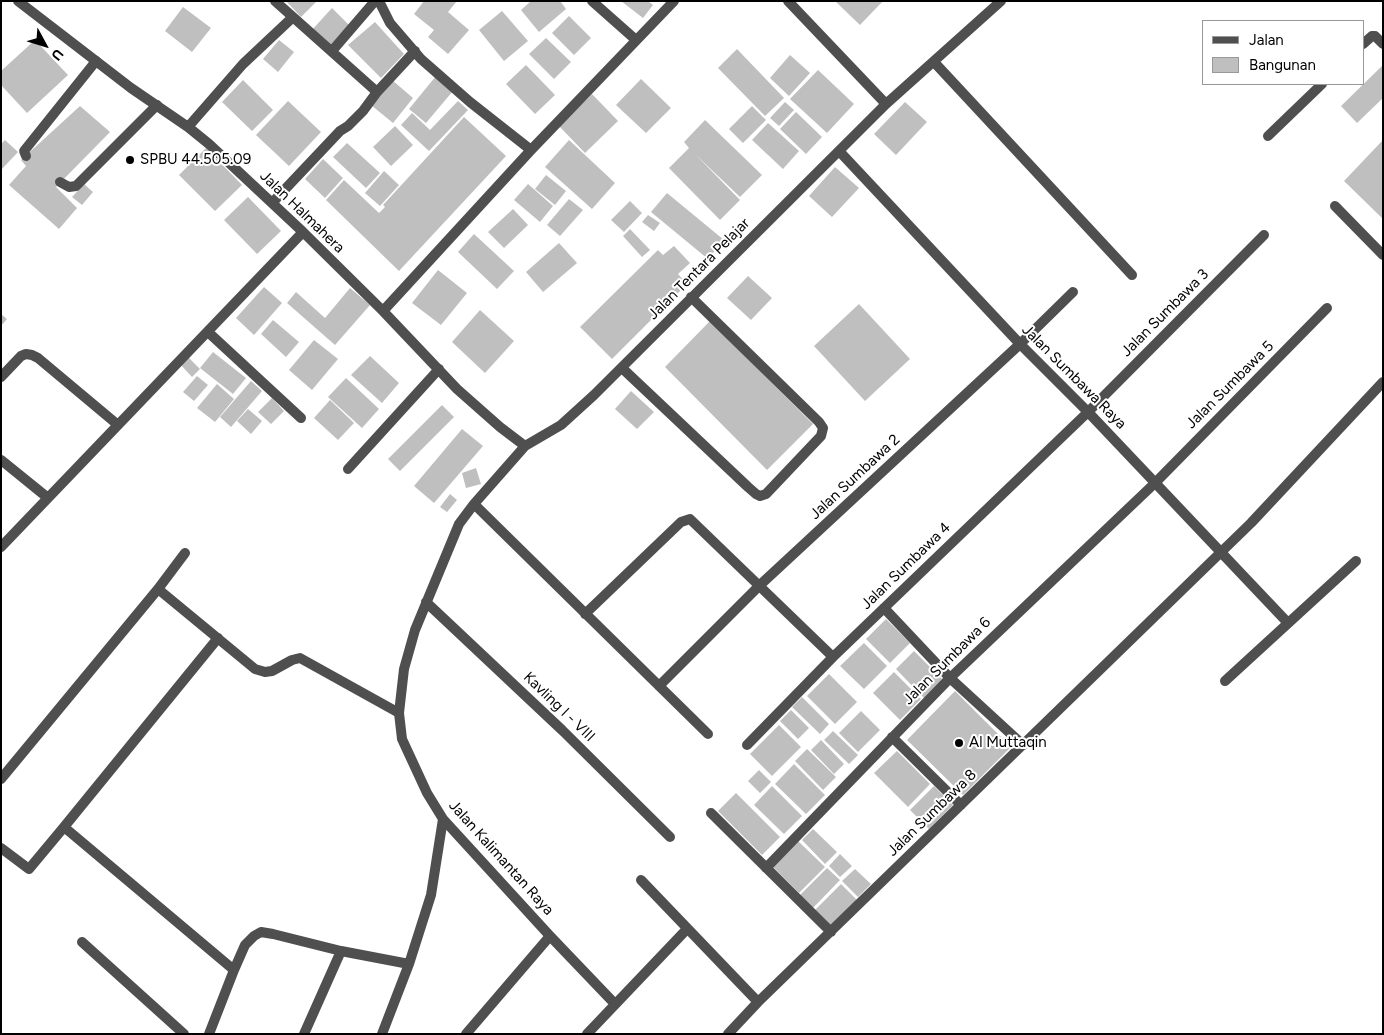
<!DOCTYPE html>
<html>
<head>
<meta charset="utf-8">
<style>
  body { margin:0 }
  #map { position:relative; width:1384px; height:1035px; overflow:hidden; background:#fff; font-family:Figtree,sans-serif }
  canvas { display:block }
  .frame { position:absolute; inset:0; border:2px solid #000; pointer-events:none }
  .legend { position:absolute; left:1202px; top:20px; width:162px; height:65px; box-sizing:border-box; background:#fff; border:1px solid #999; margin:0; padding:6px 9px; list-style:none; font-size:15px; color:#000 }
  .legend li { display:flex; align-items:center; gap:10px; height:25px }
  .legend b { width:25px; border:1px solid #999 }
  .north { position:absolute; left:20px; top:20px; width:50px; height:50px; -webkit-text-stroke:4px #fff; paint-order:stroke; rotate:129deg; font-size:14px; font-weight:700; line-height:20px; text-align:center; color:#000 }
  .north::after { content:''; display:block; margin:auto; width:18px; height:22px; background:#000; clip-path:polygon(50% 0,100% 100%,50% 72%,0 100%) }
</style>
</head>
<body>
<div id="map">
<canvas width="1384" height="1035"></canvas>
<div class="frame"></div>
<ul class="legend">
<li><b style="height:6px;background:#4f4f4f"></b>Jalan</li>
<li><b style="height:14px;background:#bfbfbf"></b>Bangunan</li>
</ul>
<div class="north">U</div>
</div>
<script>
const context = document.querySelector('canvas').getContext('2d');
context.lineJoin = 'round';
function fill(path, color) {
  context.fillStyle = color;
  context.fill(path, 'evenodd');
}
function shape(rows) {
  const path = new Path2D();
  for (const r of rows) {
    path.moveTo(r[0], r[1]);
    for (let i = 2; i < r.length; i += 2) path.lineTo(r[i], r[i + 1]);
  }
  return path;
}
function stroke(path, color, width, dash) {
  context.strokeStyle = color;
  context.lineWidth = width;
  context.lineCap = dash ? 'butt' : 'round';
  context.setLineDash(dash || []);
  context.stroke(path);
}
function label(font, color, halo, rows, align = 'center') {
  context.font = font + ' Figtree,sans-serif';
  context.lineWidth = 4;
  context.setLineDash([]);
  context.textBaseline = 'middle';
  context.strokeStyle = halo;
  context.fillStyle = color;
  for (const [text, x, y, turn = 0] of rows) {
    context.save();
    context.translate(x, y);
    context.rotate((+turn || 0) * Math.PI / 180);
    context.textAlign = isNaN(turn) ? turn : align;
    if (halo) context.strokeText(text, 0, 0);
    context.fillText(text, 0, 0);
    context.restore();
  }
}
fill(shape([
  [286,1,317,1,301,17],
  [424,1,457,1,448,12,469,30,448,54,428,37,434,30,414,14],
  [531,1,560,1,566,9,539,32,521,10],
  [621,1,648,1,653,5,643,18],
  [835,1,883,1,860,25],
  [183,7,211,28,192,52,165,31],
  [332,8,350,26,329,48,311,31],
  [502,11,528,41,504,61,479,30],
  [569,16,591,38,574,55,552,33],
  [375,22,404,54,381,78,348,45],
  [546,38,571,62,554,79,529,54],
  [35,40,68,75,27,113,1,85,1,71],
  [279,40,294,52,278,72,263,59],
  [737,49,784,98,765,116,718,68],
  [790,55,810,73,789,96,770,78],
  [526,65,555,95,535,114,506,84],
  [1383,65,1383,98,1357,123,1341,106],
  [818,70,854,104,827,133,790,99],
  [436,76,453,91,426,123,409,109],
  [641,79,671,108,646,133,616,105],
  [243,80,273,110,252,131,222,102],
  [392,80,413,98,393,123,371,105],
  [592,94,618,121,585,153,559,126],
  [288,101,321,132,289,166,256,135],
  [458,101,468,110,429,151,401,125,412,113,430,130],
  [785,102,794,110,779,126,770,118],
  [905,102,927,122,896,155,874,134],
  [80,106,110,132,56,187,77,208,59,229,9,185,26,166,21,160],
  [752,106,766,120,743,143,729,129],
  [796,112,822,137,806,154,780,129],
  [464,117,506,156,399,271,326,200,344,180,379,213,385,207,383,205],
  [705,120,762,175,740,197,696,155,740,200,720,220,669,168,689,148,684,142],
  [768,123,799,151,783,169,752,140],
  [395,126,413,145,391,166,373,147],
  [5,140,18,152,1,170,1,144],
  [569,140,615,183,592,209,545,167],
  [1382,141,1383,142,1383,219,1344,181],
  [347,143,380,173,366,188,333,157],
  [206,148,242,185,215,211,179,175],
  [323,159,343,178,325,198,305,179],
  [835,167,859,188,832,217,809,196],
  [384,171,399,185,380,206,365,193],
  [546,175,566,191,555,205,535,189],
  [84,184,93,192,82,205,72,197],
  [528,184,553,206,540,222,514,200],
  [667,193,724,240,708,259,651,212],
  [248,197,281,231,257,254,224,220],
  [569,199,583,210,560,236,547,225],
  [630,201,642,213,624,232,611,220],
  [513,209,528,225,504,248,488,232],
  [648,215,660,223,654,231,642,222],
  [630,229,650,250,642,257,623,236],
  [474,234,514,271,497,289,458,252],
  [559,243,577,263,543,292,526,272],
  [674,246,690,263,678,274,687,284,612,359,580,327,658,250,663,255],
  [438,270,467,293,441,325,412,303],
  [748,276,772,298,751,320,727,298],
  [264,287,282,303,254,335,236,318],
  [350,288,370,305,335,345,287,303,296,292,325,318],
  [859,304,910,359,865,401,814,346],
  [480,310,514,341,485,373,452,342],
  [1,314,7,319,1,326],
  [273,320,299,342,286,357,261,334],
  [710,321,813,424,767,470,665,367],
  [314,340,338,359,312,390,289,370],
  [213,352,246,378,233,394,200,368],
  [187,356,200,369,192,377,180,364],
  [370,356,399,383,382,403,351,375],
  [197,376,208,385,194,401,183,392],
  [346,378,379,409,362,428,328,397],
  [251,381,262,391,231,427,220,417],
  [217,384,234,399,215,422,197,408],
  [631,391,654,412,637,429,615,409],
  [272,398,284,411,271,424,258,412],
  [330,400,354,423,338,440,314,418],
  [442,405,454,417,400,471,388,459],
  [248,409,262,421,251,434,237,421],
  [462,429,483,446,434,503,414,486],
  [476,468,481,484,466,488,462,473],
  [450,494,457,500,447,512,440,507],
  [886,619,910,643,890,663,866,639],
  [864,643,887,666,864,689,840,666],
  [914,651,942,679,924,698,896,669],
  [894,672,921,699,900,720,873,693],
  [829,674,857,702,835,724,807,696],
  [955,691,1011,747,963,795,907,740],
  [802,697,829,724,820,734,792,707],
  [791,710,809,728,798,739,780,721],
  [861,711,880,730,858,752,839,733],
  [779,725,801,747,772,776,750,754],
  [833,731,858,755,849,764,824,740],
  [821,740,844,764,834,774,811,750],
  [807,749,836,777,823,790,795,761],
  [897,751,930,784,908,807,874,773],
  [794,764,825,795,806,814,775,784],
  [759,770,771,782,760,793,748,781],
  [772,786,802,816,784,834,754,805],
  [934,786,953,805,929,829,910,810],
  [736,793,780,837,762,855,718,811],
  [813,829,837,852,825,864,802,840],
  [798,841,825,867,799,893,773,867],
  [840,854,852,866,840,877,829,866],
  [827,868,840,880,812,909,799,896],
  [855,869,871,884,858,897,842,881],
  [841,884,857,900,830,927,814,911]
]), '#bfbfbf');
stroke(shape([
  [26,156,24,151,96,61],
  [60,182,69,187,76,186,157,105]
]), '#4f4f4f', 10);
stroke(shape([
  [18,1,131,88,188,127,209,144,303,232,383,311,457,389,500,427,525,446],
  [275,1,377,92],
  [379,1,390,23,421,59,470,102,531,150],
  [592,1,636,40],
  [788,1,886,104],
  [1363,44,1372,36,1375,36,1383,44],
  [332,51,375,1],
  [934,62,1132,275],
  [188,127,243,64,293,17],
  [1268,136,1322,84],
  [840,152,1020,344,1088,412,1288,623],
  [272,203,340,131,348,126,363,111,377,92,415,51],
  [1335,206,1383,255],
  [383,311,531,150,674,1],
  [208,332,301,418],
  [622,368,748,487,756,494,760,496,766,494,821,436,823,428,819,422,691,297],
  [1,377,21,356,26,354,32,355,38,358,118,425],
  [1,460,48,498],
  [348,469,439,369],
  [474,504,708,734],
  [1,547,303,232],
  [158,589,185,553],
  [426,602,562,730,670,837],
  [884,608,950,678,1023,745],
  [585,614,681,522,690,519,833,657],
  [218,638,64,827,234,970,245,945,254,936,261,932,273,934,341,951,409,964],
  [1225,681,1356,561],
  [659,686,760,585,1020,344,1073,292],
  [892,737,961,805],
  [747,745,833,657,1088,412,1264,235],
  [1,779,158,589,255,669,265,672,272,671,292,660,300,658,399,713],
  [711,813,831,932],
  [1,848,29,869,64,827],
  [766,868,950,678,1155,483,1327,308],
  [641,880,758,1002],
  [82,942,184,1034],
  [615,1004,550,936,443,819,427,793,402,739,399,713,404,669,415,630,459,524,474,504,525,446,561,425,594,395,886,104,1001,1],
  [209,1034,234,970],
  [304,1034,341,951],
  [382,1034,409,964,431,895,443,819],
  [466,1034,550,936],
  [587,1034,687,929],
  [728,1034,758,1002,1251,523,1383,382]
]), '#4f4f4f', 10);
for (const [x, y, r, color] of [
  [130,160,5,"#000"],
  [959,743,5,"#000"]
]) {
  const dot = new Path2D();
  dot.arc(x, y, r, 0, 2 * Math.PI);
  context.fillStyle = color;
  context.fill(dot);
  stroke(dot, '#fff', 2);
}
label('15px', '#000', '#fff', [
  ["SPBU 44.505.09",140,160],
  ["Al Muttaqin",969,743]
], 'left');
label('15px', '#000', '#fff', [
  ["Jalan Halmahera",302,212,44],
  ["Jalan Tentara Pelajar",699,269,-45],
  ["Jalan Sumbawa 3",1165,313,-45],
  ["Jalan Sumbawa Raya",1074,377,45],
  ["Jalan Sumbawa 5",1230,385,-45],
  ["Jalan Sumbawa 2",855,477,-43],
  ["Jalan Sumbawa 4",906,566,-44],
  ["Jalan Sumbawa 6",947,661,-45],
  ["Kavling I - VIII",559,707,44],
  ["Jalan Sumbawa 8",932,813,-44],
  ["Jalan Kalimantan Raya",501,858,48]
]);
</script>
</body>
</html>
